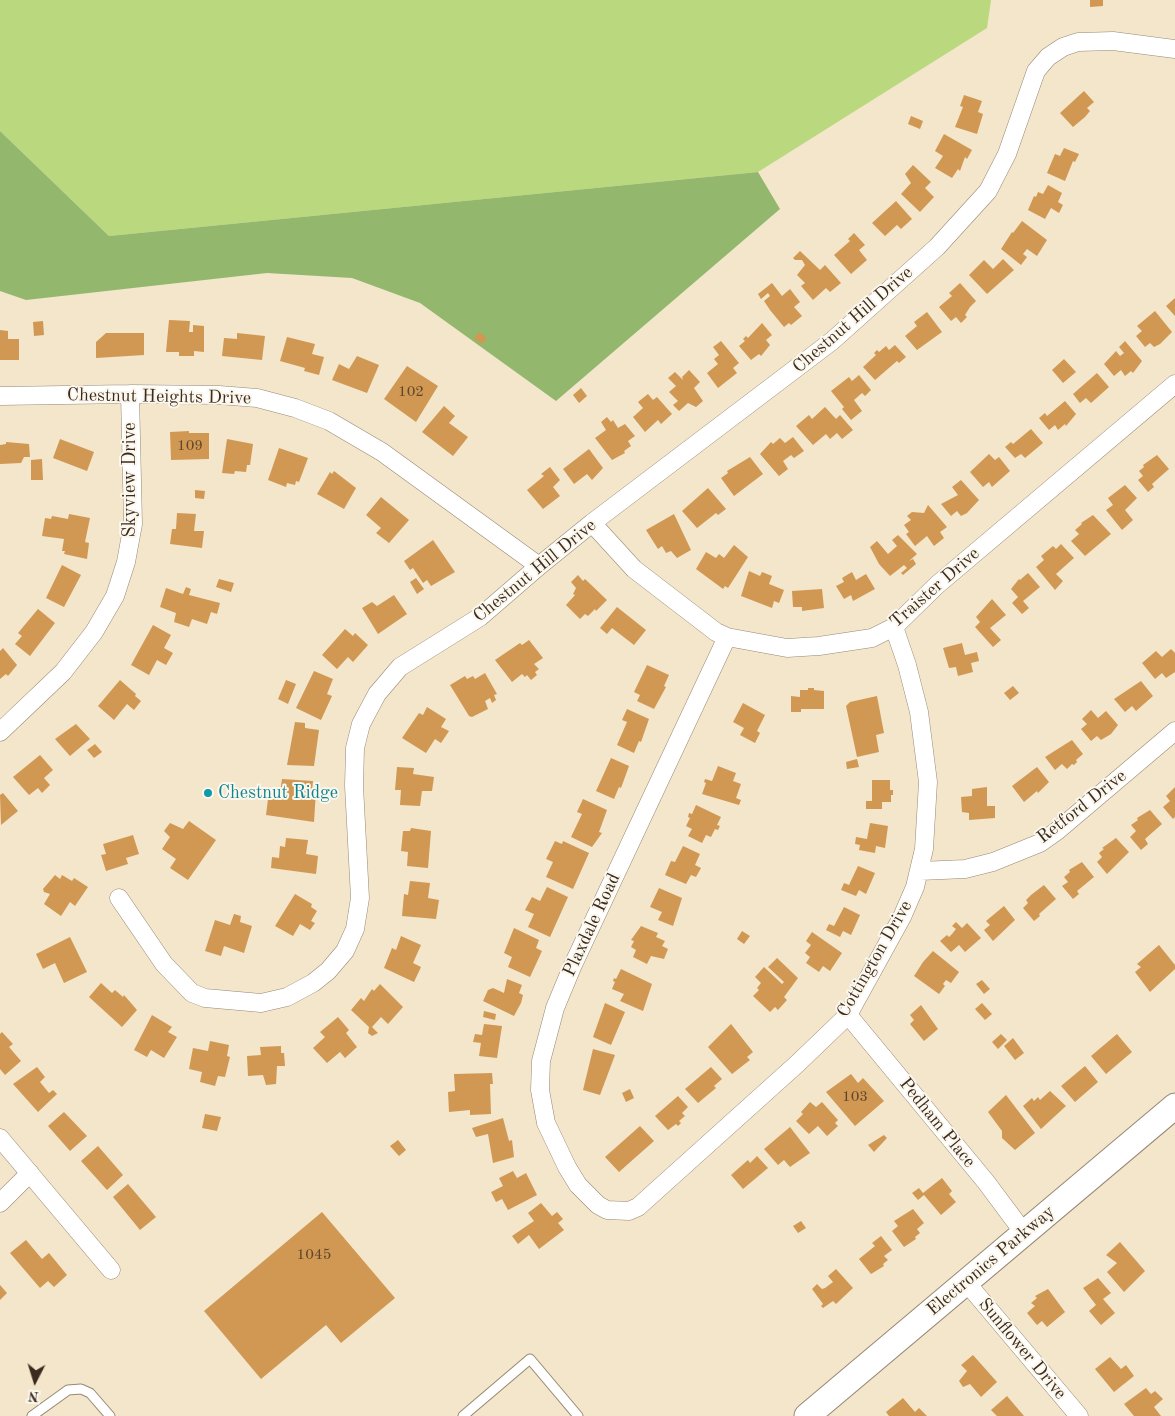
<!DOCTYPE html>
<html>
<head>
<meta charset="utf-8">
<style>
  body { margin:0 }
  #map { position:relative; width:1175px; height:1416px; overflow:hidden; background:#f3e6cb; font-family:"Old Standard TT",serif }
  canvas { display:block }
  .north { position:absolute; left:10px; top:1356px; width:50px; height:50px; -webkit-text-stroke:4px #fbf7ec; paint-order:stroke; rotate:185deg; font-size:14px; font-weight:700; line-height:20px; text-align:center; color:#3b2a1e }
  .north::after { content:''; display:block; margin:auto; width:18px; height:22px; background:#3b2a1e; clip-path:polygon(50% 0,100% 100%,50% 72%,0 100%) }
</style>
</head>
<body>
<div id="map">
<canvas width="1175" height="1416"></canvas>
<div class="north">N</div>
</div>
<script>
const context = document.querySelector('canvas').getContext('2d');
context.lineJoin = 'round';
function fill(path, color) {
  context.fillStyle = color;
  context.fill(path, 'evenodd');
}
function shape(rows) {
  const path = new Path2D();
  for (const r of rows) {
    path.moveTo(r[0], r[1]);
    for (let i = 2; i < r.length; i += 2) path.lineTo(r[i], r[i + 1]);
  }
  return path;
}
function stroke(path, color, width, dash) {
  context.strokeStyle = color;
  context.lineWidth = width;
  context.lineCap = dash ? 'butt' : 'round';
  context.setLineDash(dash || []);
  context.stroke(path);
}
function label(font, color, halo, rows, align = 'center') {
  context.font = font + ' "Old Standard TT",serif';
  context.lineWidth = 4;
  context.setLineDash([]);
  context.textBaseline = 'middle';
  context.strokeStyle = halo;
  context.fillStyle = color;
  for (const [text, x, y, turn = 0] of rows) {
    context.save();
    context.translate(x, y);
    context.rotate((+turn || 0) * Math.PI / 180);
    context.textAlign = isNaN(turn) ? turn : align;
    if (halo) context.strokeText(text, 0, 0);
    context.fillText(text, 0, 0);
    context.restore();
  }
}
fill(shape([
  [0,0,991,0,987,28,758,172,109,236,0,131]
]), '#bad87e');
fill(shape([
  [0,131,109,236,758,172,780,209,556,401,420,303,352,278,267,273,26,300,0,291]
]), '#93b86d');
fill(shape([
  [1090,0,1103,0,1103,6,1090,7],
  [1084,91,1094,102,1087,108,1090,111,1085,117,1073,127,1060,113],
  [964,95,982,101,978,112,983,114,977,134,955,127,963,107,960,106],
  [911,116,923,121,920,129,908,124],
  [944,134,972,150,967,159,965,157,960,171,958,169,952,178,935,168,943,156,935,151],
  [1064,148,1079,154,1075,162,1073,161,1065,181,1047,173,1055,154,1060,156],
  [913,165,931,182,925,188,934,197,920,212,901,194,911,183,905,174],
  [1048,185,1062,193,1058,202,1063,205,1059,213,1051,208,1045,219,1028,210,1034,196,1036,197,1038,192,1043,194],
  [896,201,912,219,901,229,897,225,885,236,872,223],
  [1022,221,1047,240,1037,256,1027,249,1023,254,1027,257,1021,265,1001,249,1012,232,1013,233],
  [854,233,865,245,859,250,867,260,851,274,834,255,850,241,848,239],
  [800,251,820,270,825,265,841,283,830,292,826,288,813,300,801,286,805,283,797,275,805,265,802,260,795,260,793,258],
  [1003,259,1014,270,987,294,969,275,984,260,993,269],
  [772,283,782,296,790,289,800,302,794,307,802,316,791,325,789,323,784,327,770,310,764,301,770,296,768,293,761,299,758,294],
  [960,283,976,301,970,307,965,315,967,317,961,323,956,317,951,321,939,307,952,296,949,293],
  [1175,298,1175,316,1166,306],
  [1155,311,1172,332,1160,344,1154,347,1150,343,1145,347,1136,336,1142,331,1137,326],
  [927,312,942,332,917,350,905,336,917,326,914,322],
  [169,320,190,321,189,332,193,332,193,325,204,326,204,352,194,351,194,356,179,356,179,352,166,352],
  [43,321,44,335,34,336,33,322],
  [762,323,772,335,766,340,770,345,761,356,759,354,751,360,739,346,745,341,743,339,746,336,748,338],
  [0,330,8,331,8,339,19,339,19,360,0,360],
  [479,332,487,338,482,344,474,339],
  [106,333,144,333,144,355,96,358,96,342],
  [237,333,265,336,262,360,222,356,224,338,237,339],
  [287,337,315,344,312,354,324,357,319,375,304,371,305,368,280,361],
  [721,341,739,363,733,368,737,373,718,388,707,373,718,364,714,359,719,355,713,347],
  [1125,341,1142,361,1133,373,1131,371,1125,376,1121,370,1114,376,1104,364,1116,351,1120,356,1124,353,1119,347],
  [895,345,906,357,899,363,897,361,875,380,863,367,876,355,874,353,877,350,879,352,886,346,889,350],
  [357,356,379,365,367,393,332,380,339,364,349,369],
  [1064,359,1076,372,1063,383,1052,370],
  [407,366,438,386,416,422,384,399],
  [689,370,700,382,694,388,703,401,696,407,688,403,679,411,673,405,678,401,669,392,676,386,668,378,675,372,683,380,682,377],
  [1097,373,1109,387,1091,403,1086,398,1080,403,1073,394],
  [859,375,871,390,865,396,862,393,854,400,862,411,851,420,842,409,844,407,831,391,849,377,852,381],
  [581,388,587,396,579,403,573,395],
  [648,394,653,400,657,397,672,414,661,424,658,420,645,432,633,417,643,408,638,402],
  [1065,401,1076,414,1066,426,1065,424,1058,430,1055,425,1049,430,1039,418,1045,413,1047,416],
  [444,406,455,416,449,423,468,437,453,456,422,432],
  [825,407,836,419,840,415,853,430,842,439,837,433,830,439,826,434,813,445,796,426,809,415,812,419],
  [607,417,611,422,613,420,618,428,625,424,635,436,628,441,631,446,624,451,625,453,612,460,595,438,606,430,601,422],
  [1031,429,1043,443,1025,458,1021,454,1015,458,1005,447,1011,442,1013,444],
  [189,431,189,433,209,433,209,459,171,460,170,432],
  [793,437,804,451,794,458,791,455,783,461,788,469,779,476,760,454,771,442,773,444,780,438,785,443],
  [60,439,94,452,87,471,53,458],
  [227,439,253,444,250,465,247,465,246,472,235,471,234,474,222,473],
  [6,442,29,444,30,457,24,457,21,463,0,464,0,445,6,444],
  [279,448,308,458,299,482,296,481,295,485,287,483,286,487,268,480],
  [589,449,603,468,592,480,587,474,574,484,563,469],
  [989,454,995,460,999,457,1010,471,992,487,989,482,983,487,970,472],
  [1157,455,1169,469,1152,484,1154,487,1148,492,1138,480,1143,476,1139,471,1144,467,1143,465],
  [750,457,763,474,734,496,721,478,728,473,727,471],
  [42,459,43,480,31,480,31,460],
  [550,467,560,480,553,487,560,496,543,509,527,490,544,476,541,474],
  [334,471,356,488,344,509,317,494,330,472,332,474],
  [961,480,979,500,967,513,961,516,957,511,951,516,941,504,958,495,952,487],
  [1125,485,1137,498,1125,510,1133,520,1122,530,1106,510,1113,505,1108,498],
  [708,488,726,509,718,515,716,513,697,528,682,511],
  [195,490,205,491,204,499,195,498],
  [381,497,409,520,389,543,376,533,381,528,366,515],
  [928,505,947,527,940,532,944,538,934,546,927,536,915,546,906,534,909,532,904,525,911,520,907,516,912,512,924,513],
  [177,513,196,514,194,531,204,531,202,548,170,544,172,529,176,529],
  [69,514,90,518,85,542,89,543,87,559,64,554,65,551,62,551,64,539,42,536,45,518,51,519,52,516,68,519],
  [674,514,691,550,677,558,671,551,666,553,662,546,658,549,646,530],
  [1093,515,1111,534,1085,556,1071,541,1079,534,1075,530,1082,524,1081,523],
  [898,535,917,554,909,561,913,559,916,564,903,575,901,573,907,568,904,565,890,576,879,564,870,547,877,541,888,554,897,546,892,540],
  [433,540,455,572,431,586,427,580,423,583,413,568,410,570,404,561],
  [1061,544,1074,558,1056,574,1063,581,1055,590,1036,567,1044,560,1041,556,1053,546,1056,549],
  [734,545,748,557,728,588,725,586,723,589,696,569,706,552,716,558,719,554,724,558],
  [62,565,81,575,64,607,46,598],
  [749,571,760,576,762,572,772,576,769,584,784,590,779,603,774,601,772,608,741,596],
  [852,572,856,580,866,574,875,589,853,601,851,595,844,599,836,586,844,582,842,578],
  [1028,573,1040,587,1023,601,1029,608,1022,614,1012,603,1018,597,1011,589,1019,579,1020,580],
  [578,575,583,581,585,579,607,600,596,611,595,609,588,616,585,614,580,619,566,605,575,595,573,594,576,588,571,582],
  [416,578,424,589,417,594,410,582],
  [219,579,234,583,231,592,216,587],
  [186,587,191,589,189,595,220,603,217,614,211,612,207,624,192,619,189,627,174,622,176,613,160,607,166,588,183,594],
  [822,589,824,608,802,611,802,607,793,607,792,591],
  [394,595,407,614,378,634,362,608,372,602,377,606],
  [992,599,1006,615,990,628,1001,640,993,647,975,627,980,622,976,617],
  [617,607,646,630,634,645,612,628,607,634,600,628],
  [38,609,55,623,30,656,15,644,22,636,18,633],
  [153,625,171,635,164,648,173,653,166,665,157,660,149,675,131,665],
  [345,629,353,636,355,633,368,645,353,662,348,657,337,669,322,655],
  [529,640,543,658,534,664,539,669,535,672,537,675,531,680,527,675,525,677,522,674,512,682,495,660,520,643,522,645],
  [962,643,965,655,977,652,979,661,971,663,973,672,958,676,956,667,949,668,943,648],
  [3,648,17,665,8,676,6,674,0,679,0,651],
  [1171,649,1175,653,1175,672,1166,678,1162,673,1155,679,1142,663,1156,651,1162,657],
  [647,665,669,675,664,686,666,687,654,709,637,701,640,695,634,692],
  [314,671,333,679,327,694,332,696,321,720,296,708],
  [485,673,497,694,494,695,496,700,492,703,490,698,485,701,488,709,472,717,469,716,450,685,465,676,467,679,473,676,475,679],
  [120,680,136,694,135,696,141,701,134,710,127,704,114,720,98,706],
  [286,680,296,684,288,704,278,699],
  [1141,681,1153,696,1136,711,1132,706,1125,712,1114,699],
  [1013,686,1019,693,1010,700,1004,693],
  [808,688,814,688,814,690,824,691,824,709,801,709,801,712,791,712,791,696,800,697,800,690,808,690],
  [877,696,884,733,876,735,879,752,857,757,846,706,850,702],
  [743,703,765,715,757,731,760,733,755,743,740,735,744,728,733,722],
  [427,707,446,719,441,727,449,731,441,743,435,739,426,753,402,738,419,713,423,715],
  [627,709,649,719,641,742,639,741,634,753,617,745,627,722,622,720],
  [1091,710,1098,718,1106,711,1118,725,1111,734,1101,740,1097,736,1091,741,1081,729,1087,724,1082,719],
  [295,722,305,723,305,728,319,730,314,766,287,765],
  [76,724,90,739,70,756,55,739],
  [1072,740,1083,754,1076,760,1077,762,1074,765,1072,764,1067,769,1062,764,1055,770,1045,757],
  [95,744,102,752,94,758,87,750],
  [40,755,53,770,44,778,50,785,42,793,38,788,29,795,13,777],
  [611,758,629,766,621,788,619,787,614,799,596,791],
  [857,759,859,767,847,769,846,762],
  [718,766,736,773,733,781,741,784,736,798,741,800,739,805,702,794,706,783,704,782,705,779,712,781],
  [397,767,414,768,413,774,434,777,432,791,422,791,420,806,400,805,401,790,395,790],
  [1037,767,1049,782,1038,793,1037,791,1024,802,1012,786],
  [282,779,313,781,312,791,316,791,314,822,266,815,268,799,279,799],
  [872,780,890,780,890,790,893,790,893,795,891,795,891,802,882,802,882,809,866,809,866,801,872,801],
  [987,787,987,806,995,806,995,818,969,820,969,813,962,812,961,797,972,796,972,789],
  [1175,787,1175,817,1173,819,1163,807,1170,801,1166,796],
  [3,793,18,811,1,825,0,795],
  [583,799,607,810,599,832,602,833,592,847,571,837,582,814,577,812],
  [696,805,721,817,717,825,720,826,718,830,715,829,711,837,706,835,702,843,688,836,692,829,686,826,690,818,688,817,689,813,692,814],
  [1150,810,1162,824,1145,839,1148,844,1141,850,1130,837,1136,831,1131,825,1138,820,1137,818],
  [189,821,216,840,188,880,170,868,176,859,162,849,170,837,164,831,170,823,183,829],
  [870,823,888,826,885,848,876,846,875,853,859,850,860,845,855,844,856,837,867,839],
  [411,828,431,831,428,868,407,866,408,852,401,851,403,831,410,831],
  [133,835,139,854,126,858,128,864,106,871,101,855,106,854,103,844],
  [286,838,308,840,306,854,318,856,316,874,271,868,272,857,279,858,280,846,285,847],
  [1116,838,1129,852,1107,874,1097,862,1102,857,1099,853,1104,849,1102,848],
  [555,841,562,844,563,841,589,853,573,889,546,877,553,862,546,859],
  [683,846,700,854,695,865,701,868,696,877,691,875,686,884,665,875,671,861,675,862],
  [1082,862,1094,877,1077,891,1079,894,1073,899,1062,886,1068,882,1064,877,1070,872,1069,870],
  [858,866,875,873,866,894,859,890,856,896,841,890,844,883,849,885],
  [55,875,60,879,62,875,72,881,74,878,88,887,75,906,70,902,61,916,44,904,50,894,44,892,43,889],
  [410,881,430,883,428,898,439,900,436,919,402,916,404,894,408,895],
  [1044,885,1056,899,1039,914,1040,916,1034,921,1023,908,1028,903,1026,900,1031,895],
  [547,887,568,897,550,937,528,927,534,914,525,910,532,897,540,901],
  [659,888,682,898,673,926,658,920,662,912,650,907],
  [295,894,312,904,311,907,317,911,311,921,315,923,310,930,300,924,293,936,275,926],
  [1004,906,1015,920,993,941,984,930,990,925,986,921],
  [844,907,860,915,851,935,843,931,840,937,826,930,829,924,834,926],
  [234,914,241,916,240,922,252,926,244,953,224,946,221,956,205,951,215,920,230,925],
  [956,922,962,928,967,923,981,938,965,952,959,945,951,952,940,941,947,935,949,937,952,934,956,929,952,926],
  [641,926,658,933,656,937,665,941,662,946,668,949,664,959,651,956,647,964,633,957,636,950,631,947,634,941,631,940],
  [514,928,539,940,536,948,542,951,530,977,508,967,512,957,504,953],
  [742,931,750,936,744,944,737,939],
  [812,932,842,953,830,971,823,966,819,972,806,963,810,957,805,953,811,945,806,941],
  [401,936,421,945,413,963,421,967,414,982,384,968,392,948,396,950],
  [70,937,87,972,64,983,55,963,43,969,36,954],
  [1159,945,1175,965,1175,969,1150,992,1135,972,1141,967,1137,964],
  [933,951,959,972,951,983,946,980,943,984,945,986,939,994,914,976,923,962],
  [777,958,798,978,784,997,787,1000,778,1010,775,1007,770,1012,753,996,759,990,757,988,761,983,755,977,764,967,782,984,784,982,768,967],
  [621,969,652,984,643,1011,620,1001,624,994,612,989,615,982,613,981,614,978,616,979],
  [507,979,522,985,519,993,523,995,521,1003,514,1016,483,1001,488,990,493,988,504,993],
  [982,980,990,989,984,994,976,984],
  [101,983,112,993,115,990,123,997,124,995,137,1010,122,1027,89,997],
  [380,984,403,1007,388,1024,381,1017,372,1027,378,1033,372,1036,368,1033,369,1027,351,1010,361,998,364,1001,372,989,374,991],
  [605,1003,625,1012,611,1045,593,1037],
  [982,1003,992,1014,985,1020,975,1009],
  [921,1005,938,1029,924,1041,910,1024,914,1020,910,1015],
  [484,1011,496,1014,495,1020,483,1017],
  [152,1015,172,1027,168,1032,177,1037,164,1058,151,1050,147,1057,134,1050],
  [338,1017,349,1030,346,1033,357,1047,345,1058,340,1052,327,1063,313,1048,325,1037,320,1032],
  [484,1024,502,1026,497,1058,479,1056,481,1043,473,1042,475,1034,482,1035],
  [731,1024,753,1052,747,1057,750,1060,732,1074,708,1047],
  [2,1032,13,1044,9,1047,21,1061,5,1075,0,1069,0,1034],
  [1001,1034,1007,1040,998,1049,992,1042],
  [1117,1034,1132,1052,1106,1074,1091,1056],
  [1013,1038,1024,1053,1015,1060,1004,1046],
  [210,1041,229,1045,227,1056,230,1057,225,1077,218,1076,215,1086,200,1082,202,1072,189,1069,193,1048,208,1051],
  [281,1046,281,1053,284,1053,285,1066,277,1066,276,1084,266,1085,263,1075,248,1076,247,1056,261,1055,260,1047],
  [593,1049,615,1055,600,1095,583,1090],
  [1085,1066,1098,1082,1075,1102,1061,1086],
  [37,1067,45,1077,40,1082,49,1093,53,1090,57,1094,38,1112,13,1084],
  [711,1067,722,1079,714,1086,716,1088,698,1103,685,1089],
  [492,1073,493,1084,490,1084,491,1114,470,1115,470,1110,449,1112,448,1092,455,1091,454,1074],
  [851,1074,858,1083,863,1078,884,1101,855,1126,826,1092],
  [630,1089,634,1098,626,1102,622,1093],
  [1050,1091,1066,1106,1041,1129,1023,1106,1032,1098,1034,1101,1038,1097,1040,1100],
  [1006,1095,1035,1133,1015,1150,1002,1138,1002,1131,988,1112],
  [678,1096,688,1107,682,1113,685,1116,679,1121,681,1123,678,1126,676,1124,668,1130,655,1116],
  [810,1102,816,1107,822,1102,838,1120,835,1123,838,1126,827,1136,818,1126,809,1134,796,1121,803,1114,801,1112],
  [64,1112,87,1136,70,1151,48,1126],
  [205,1114,221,1117,217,1131,202,1128],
  [503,1118,509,1141,512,1140,514,1157,493,1163,488,1134,476,1137,472,1128],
  [640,1126,654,1141,619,1172,605,1157],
  [790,1127,810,1153,790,1167,784,1160,778,1165,764,1149],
  [884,1135,887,1138,874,1152,868,1145],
  [398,1140,406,1150,399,1156,390,1146],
  [98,1146,123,1175,107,1190,81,1161],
  [757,1156,768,1168,743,1189,731,1175,748,1160,750,1163],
  [513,1171,517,1178,526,1173,537,1195,508,1210,502,1199,496,1202,491,1192,503,1186,499,1178],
  [942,1178,952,1191,949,1194,956,1202,941,1215,924,1195,918,1200,912,1193,919,1188,923,1193],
  [128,1184,156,1217,140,1230,113,1197],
  [541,1203,552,1216,557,1212,563,1219,558,1223,564,1230,539,1249,529,1235,518,1244,512,1236,534,1221,528,1213],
  [913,1209,924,1223,917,1229,920,1233,915,1237,916,1239,904,1247,892,1231,898,1226,894,1221],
  [322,1212,395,1298,341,1343,326,1325,261,1379,204,1311],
  [801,1221,806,1228,798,1233,793,1226],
  [881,1236,892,1250,884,1256,888,1260,883,1264,884,1266,871,1274,859,1259,875,1246,872,1243],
  [26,1240,42,1259,49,1253,67,1275,54,1287,48,1281,40,1288,10,1253],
  [1120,1242,1145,1271,1124,1292,1107,1272,1117,1263,1106,1255],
  [836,1269,853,1288,836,1304,833,1301,823,1308,821,1306,823,1304,812,1289,817,1284,822,1289,825,1288,833,1282,828,1276],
  [1098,1278,1111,1293,1103,1299,1115,1313,1101,1325,1089,1311,1096,1305,1083,1288],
  [0,1285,7,1293,0,1300],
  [1048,1289,1065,1312,1047,1327,1042,1321,1037,1325,1027,1313,1035,1306,1031,1303,1037,1298,1035,1296],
  [973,1355,997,1382,981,1397,970,1384,963,1387,959,1381,967,1371,961,1365],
  [1110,1357,1121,1369,1126,1365,1134,1376,1114,1392,1095,1369],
  [1146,1388,1151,1394,1155,1391,1163,1399,1154,1407,1161,1416,1134,1416,1124,1404],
  [1007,1396,1024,1416,997,1416,991,1410],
  [903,1398,915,1412,919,1408,927,1416,889,1416,886,1412]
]), '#d09853');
const service = shape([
  [32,1416,68,1390,81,1389,90,1393,110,1416],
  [463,1416,530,1359,578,1416]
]);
const minor = shape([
  [0,396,130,394,219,395,257,398,295,408,329,421,382,452,539,566],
  [592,523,634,569,716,632,727,637,787,648,819,646,872,638,894,627,937,585,1175,384],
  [727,637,572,967,555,1008,541,1061,540,1090,546,1123,567,1167,578,1185,598,1205,607,1210,629,1211,638,1207,797,1064,848,1015,902,917,915,887,924,849,928,782,919,712,907,665,894,627],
  [0,732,63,672,94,632,115,596,126,562,133,524,130,394],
  [920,871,965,869,993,862,1040,843,1057,831,1175,731],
  [119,898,164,964,192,993,205,998,261,1003,287,997,313,983,328,971,345,951,355,929,360,898,354,786,355,748,361,724,377,694,400,667,480,617,539,566,592,523,832,341,937,247,988,191,1007,154,1036,71,1048,57,1063,47,1078,42,1113,41,1175,49],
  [848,1015,986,1182,1024,1233],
  [0,1138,111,1270],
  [0,1203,30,1173],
  [966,1282,1079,1416]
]);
const secondary = shape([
  [807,1416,1175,1106]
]);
stroke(service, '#978874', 11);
stroke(minor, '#978874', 19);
stroke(secondary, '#978874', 27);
stroke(service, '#fff', 9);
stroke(minor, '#fff', 18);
stroke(secondary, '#fff', 25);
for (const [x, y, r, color] of [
  [208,793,5,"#0f9aa8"]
]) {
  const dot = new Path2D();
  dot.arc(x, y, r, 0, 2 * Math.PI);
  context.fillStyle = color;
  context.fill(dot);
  stroke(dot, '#fbf7ec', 2);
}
label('15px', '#60462b', null, [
  ["102",411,392],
  ["109",190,446],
  ["103",855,1097],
  ["1045",314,1255]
]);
label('18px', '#3b2a1e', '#fbf7ec', [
  ["Chestnut Hill Drive",853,320,-41],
  ["Chestnut Heights Drive",159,397,1],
  ["Skyview Drive",130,480,-90],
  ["Chestnut Hill Drive",535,571,-39],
  ["Traister Drive",935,588,-41],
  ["Retford Drive",1082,807,-38],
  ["Plaxdale Road",592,925,-65],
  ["Cottington Drive",875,959,-60],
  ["Pedham Place",937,1123,51],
  ["Electronics Parkway",991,1261,-40],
  ["Sunflower Drive",1022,1349,50]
]);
label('18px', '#0d838f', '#fbf7ec', [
  ["Chestnut Ridge",218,793]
], 'left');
</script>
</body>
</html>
